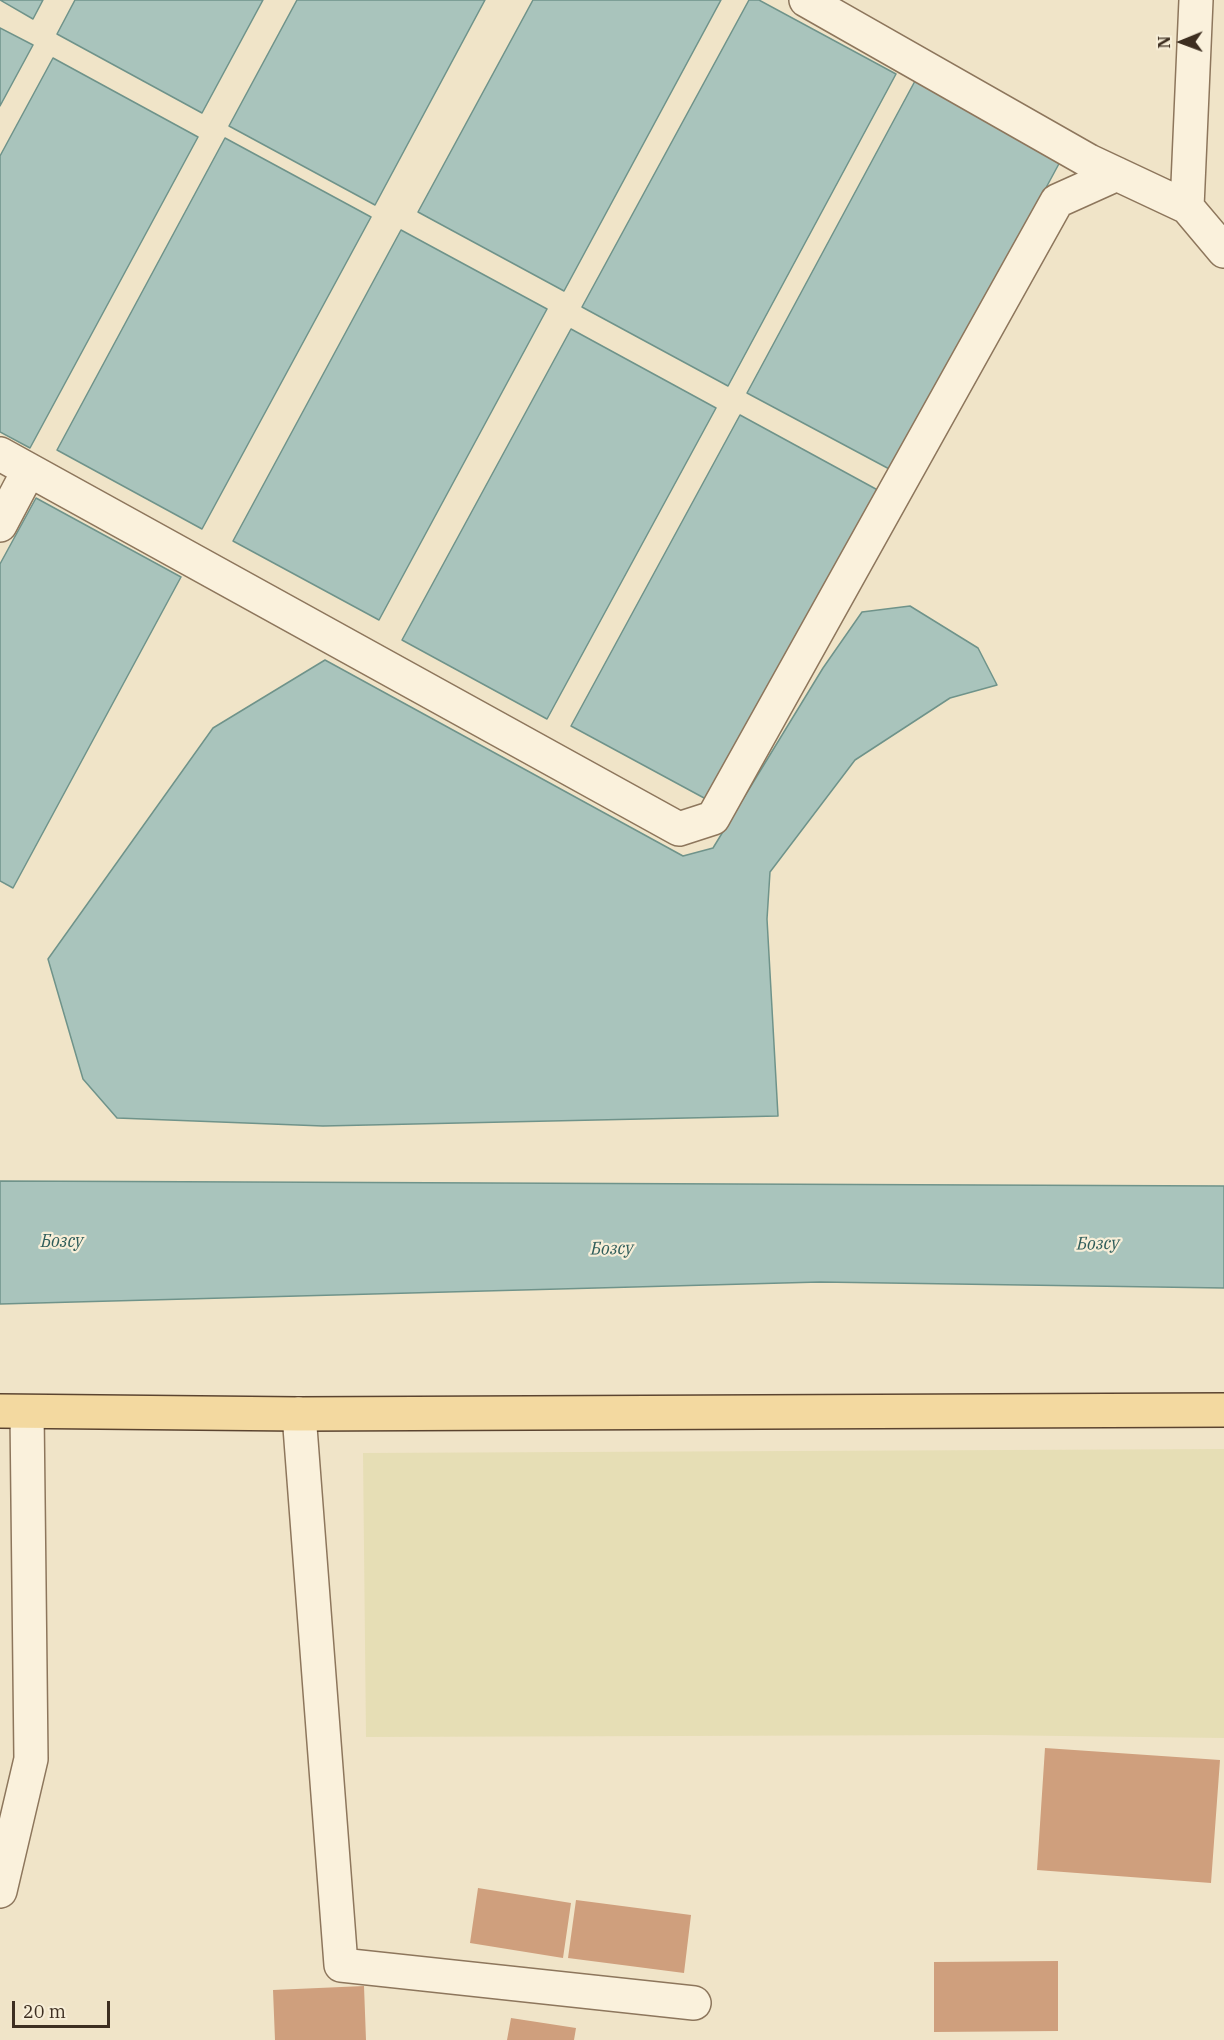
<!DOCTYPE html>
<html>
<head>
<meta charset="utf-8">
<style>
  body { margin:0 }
  #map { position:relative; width:1224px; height:2040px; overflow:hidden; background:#f0e4c8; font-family:"IBM Plex Serif",serif }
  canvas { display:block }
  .north { position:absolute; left:1152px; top:12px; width:60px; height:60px; -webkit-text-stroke:4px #f7eed8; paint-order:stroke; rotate:269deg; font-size:16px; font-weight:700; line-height:24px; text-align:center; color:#3d2e20 }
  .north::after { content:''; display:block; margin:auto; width:21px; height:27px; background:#3d2e20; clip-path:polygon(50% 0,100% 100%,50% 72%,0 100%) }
  .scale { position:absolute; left:12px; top:2001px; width:98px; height:27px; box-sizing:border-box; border:3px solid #3d2e20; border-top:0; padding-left:8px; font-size:18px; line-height:21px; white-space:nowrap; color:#3d2e20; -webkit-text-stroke:4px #f7eed8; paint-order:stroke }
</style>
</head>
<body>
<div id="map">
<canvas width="1224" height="2040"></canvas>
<div class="north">N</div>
<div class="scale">20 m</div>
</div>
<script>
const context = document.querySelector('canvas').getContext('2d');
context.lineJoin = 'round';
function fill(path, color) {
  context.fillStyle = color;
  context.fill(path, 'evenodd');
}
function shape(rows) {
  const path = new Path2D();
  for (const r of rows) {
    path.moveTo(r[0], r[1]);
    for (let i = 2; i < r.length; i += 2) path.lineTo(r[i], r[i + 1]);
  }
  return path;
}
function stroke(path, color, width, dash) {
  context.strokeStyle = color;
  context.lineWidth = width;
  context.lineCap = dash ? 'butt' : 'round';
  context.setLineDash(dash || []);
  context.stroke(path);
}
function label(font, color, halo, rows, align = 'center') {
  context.font = font + ' "IBM Plex Serif",serif';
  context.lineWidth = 4.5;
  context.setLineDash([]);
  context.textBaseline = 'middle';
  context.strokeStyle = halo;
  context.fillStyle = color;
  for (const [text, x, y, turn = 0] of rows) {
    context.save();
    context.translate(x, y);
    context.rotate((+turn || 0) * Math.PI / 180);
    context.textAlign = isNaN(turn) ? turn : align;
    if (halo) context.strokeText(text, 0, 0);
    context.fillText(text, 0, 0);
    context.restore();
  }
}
fill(shape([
  [1224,1449,1224,1738,985,1735,366,1737,363,1453]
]), '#e6deb5');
const water = shape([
  [0,0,43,0,33,19,0,0],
  [75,0,263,0,202,113,57,34,75,0],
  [297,0,485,0,375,205,229,126,297,0],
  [533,0,721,0,564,291,418,212,533,0],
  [749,0,759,0,896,74,728,386,582,307,749,0],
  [0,28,33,45,0,106,0,28],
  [53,58,198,137,30,448,0,432,0,156,53,58],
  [915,81,1061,160,893,471,747,393,915,81],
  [225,138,371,217,202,529,57,450,225,138],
  [401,230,547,309,379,620,233,541,401,230],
  [571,329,716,408,547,719,402,640,571,329],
  [740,415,885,494,717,805,571,726,740,415],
  [36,498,181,577,13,888,0,881,0,564,36,498],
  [910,606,978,648,997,685,950,698,855,760,770,872,767,919,778,1116,323,1126,117,1118,83,1079,48,959,213,728,325,660,683,856,713,848,823,668,862,612,910,606],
  [0,1181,1224,1186,1224,1288,820,1282,0,1304,0,1181]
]);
fill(water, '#a9c4bc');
stroke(water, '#6f938a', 1.5);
fill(shape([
  [1045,1748,1220,1760,1211,1883,1037,1870],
  [478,1888,571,1903,563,1958,470,1943],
  [576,1900,691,1915,684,1973,568,1958],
  [1058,1961,1058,2031,934,2032,934,1962],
  [364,1986,366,2040,275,2040,273,1990],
  [511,2018,576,2028,574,2040,507,2040]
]), '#cf9f7d');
const minor = shape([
  [806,0,1089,161,1187,207],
  [1196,0,1187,207,1224,251],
  [0,454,679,829,713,818,1057,201,1117,174],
  [0,525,29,470],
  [299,1414,341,1965,694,2003],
  [0,1891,31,1759,27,1412]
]);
const major = shape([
  [0,1411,299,1414,1224,1410]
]);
stroke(minor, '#8d765c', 36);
stroke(major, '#5b4430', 36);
stroke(minor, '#faf1dc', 33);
stroke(major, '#f3d9a0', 33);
label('italic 18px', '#2f5d5a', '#f7eed8', [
  ["Бозсу",62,1242],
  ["Бозсу",1098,1244,-1],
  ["Бозсу",612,1249,-1]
]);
</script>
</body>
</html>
